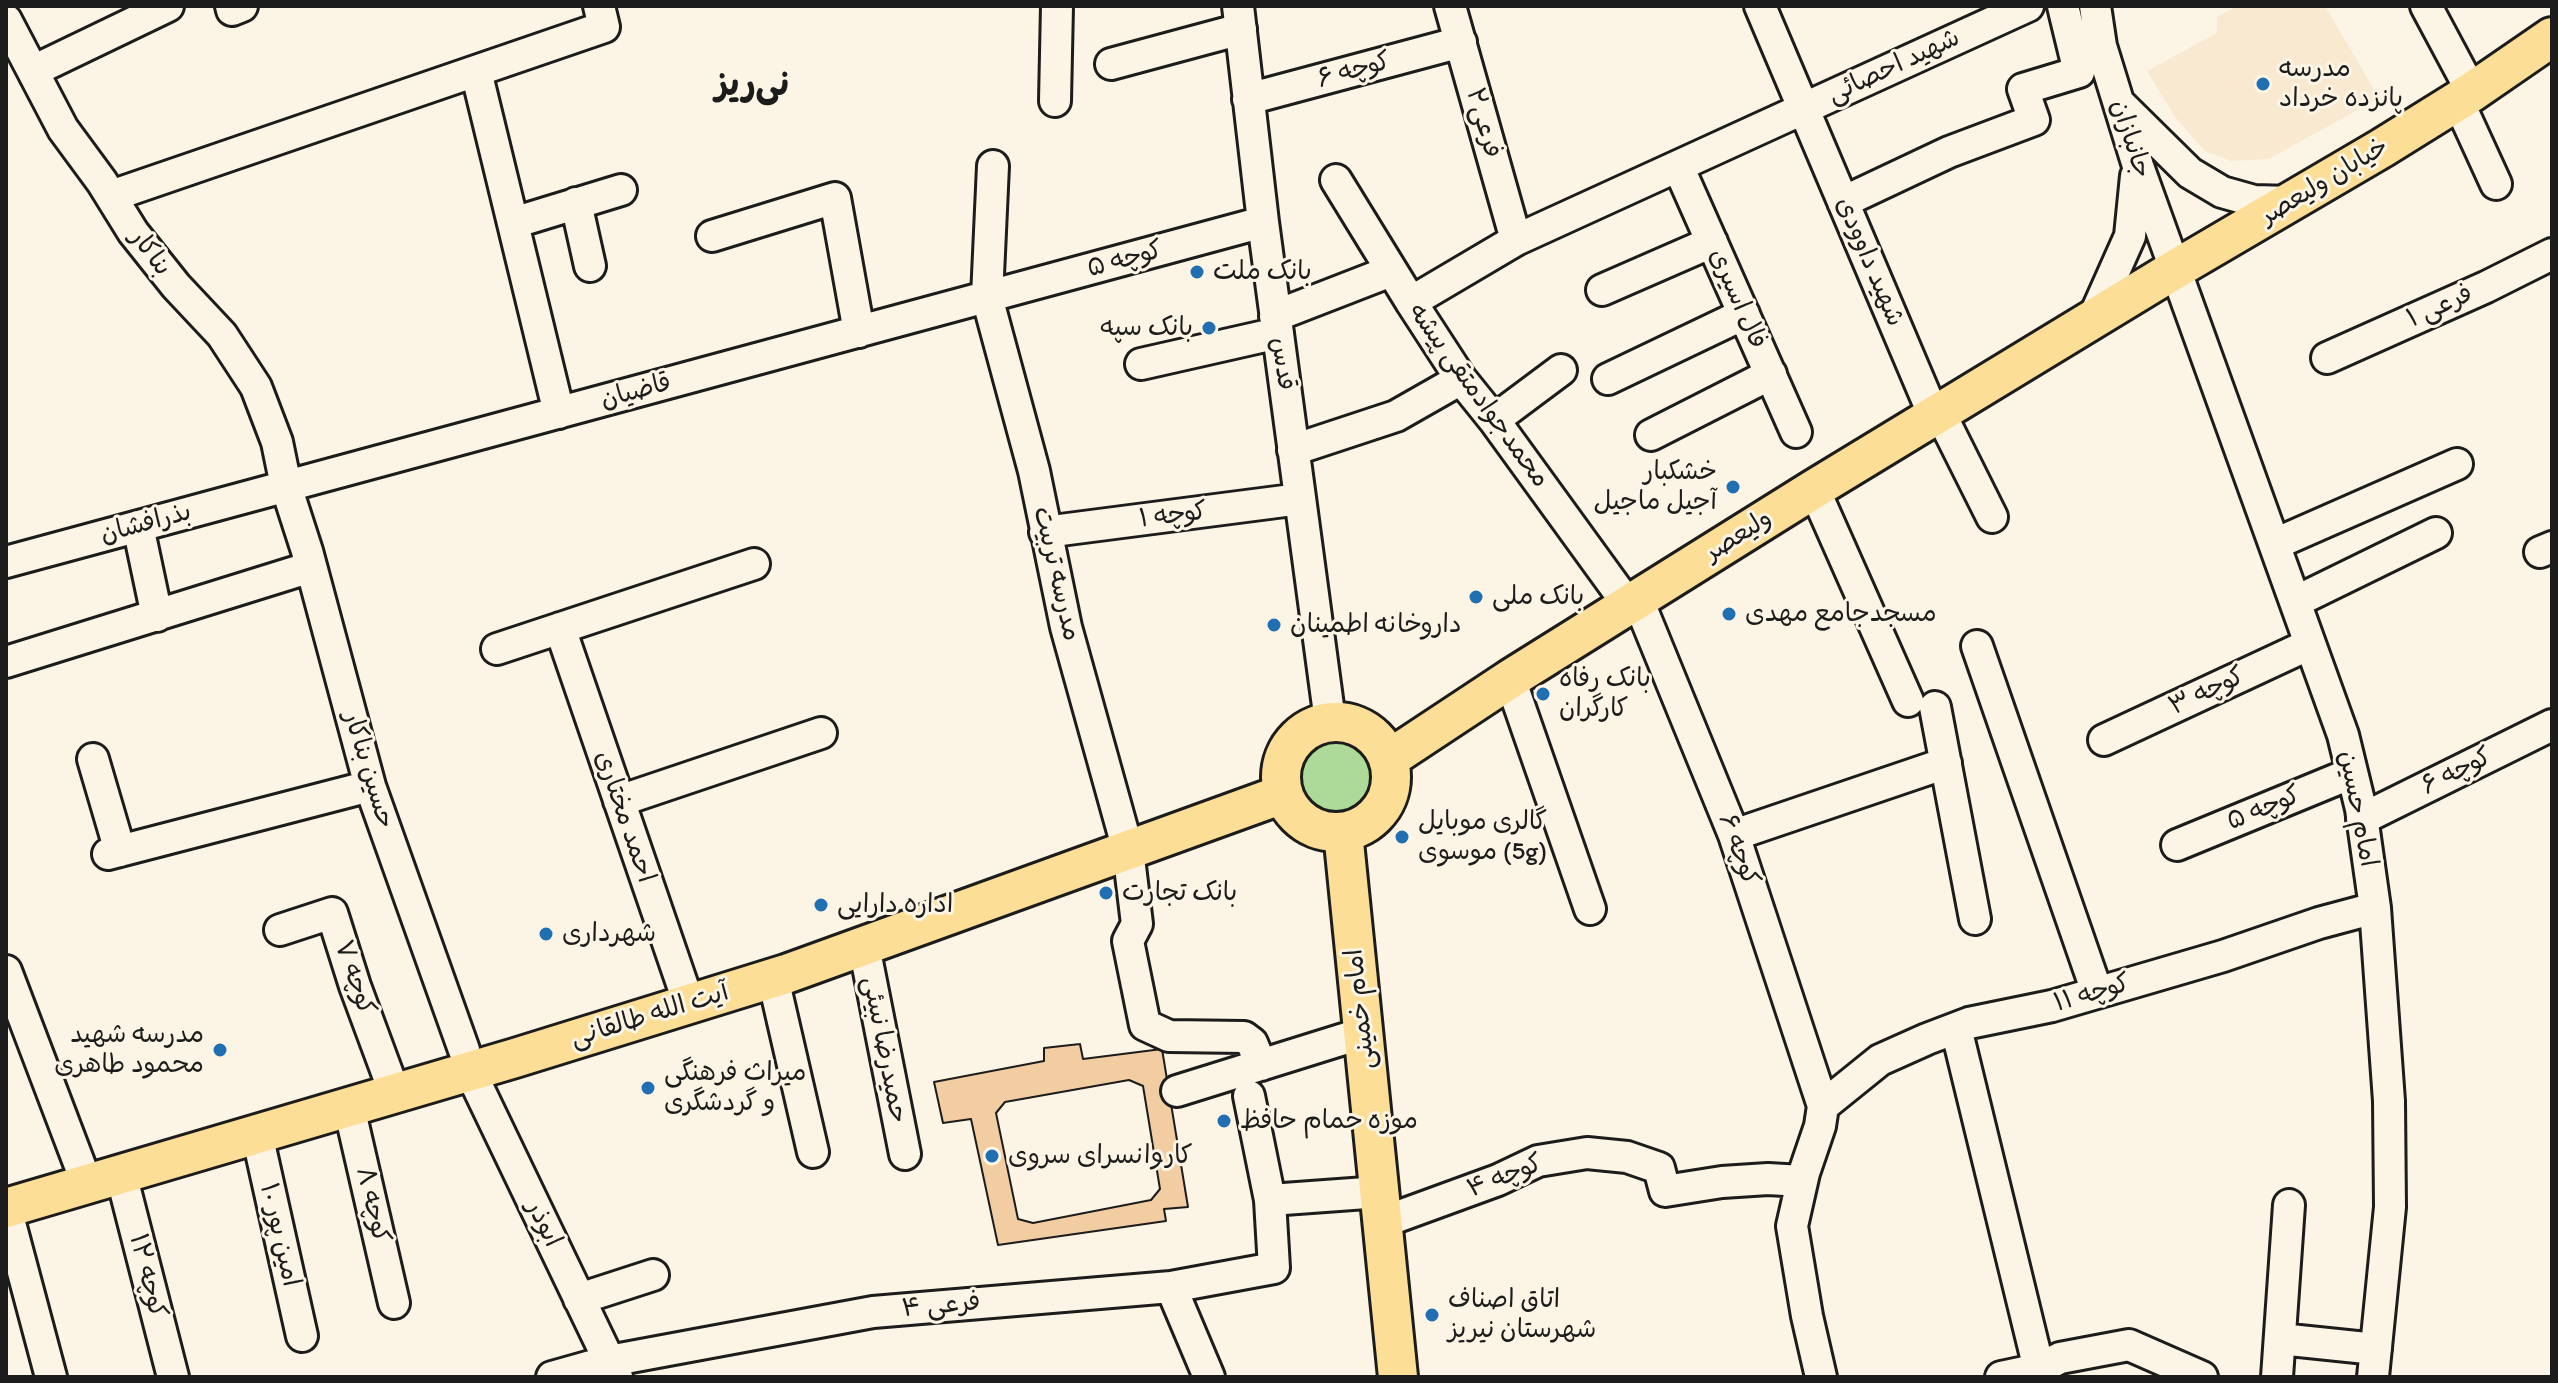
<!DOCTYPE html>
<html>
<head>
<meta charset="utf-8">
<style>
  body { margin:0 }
  #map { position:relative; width:2558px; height:1383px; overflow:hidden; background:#fcf5e5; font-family:Itim,sans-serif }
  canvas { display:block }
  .frame { position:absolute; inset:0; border:8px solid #1c1c1c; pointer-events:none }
</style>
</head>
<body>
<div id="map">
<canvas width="2558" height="1383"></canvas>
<div class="frame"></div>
</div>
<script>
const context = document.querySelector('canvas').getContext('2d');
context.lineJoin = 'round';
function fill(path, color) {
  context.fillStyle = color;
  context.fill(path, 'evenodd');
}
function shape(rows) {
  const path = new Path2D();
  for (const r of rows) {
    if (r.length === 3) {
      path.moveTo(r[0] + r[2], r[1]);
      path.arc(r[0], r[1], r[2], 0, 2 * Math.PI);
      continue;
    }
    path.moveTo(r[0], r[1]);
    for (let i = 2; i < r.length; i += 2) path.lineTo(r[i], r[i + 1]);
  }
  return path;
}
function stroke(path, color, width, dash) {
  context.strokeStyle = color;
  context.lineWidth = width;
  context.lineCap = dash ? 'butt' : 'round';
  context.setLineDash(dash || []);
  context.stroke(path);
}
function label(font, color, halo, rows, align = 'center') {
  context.font = font + ' Itim,"Playpen Sans Arabic",sans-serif';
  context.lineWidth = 6;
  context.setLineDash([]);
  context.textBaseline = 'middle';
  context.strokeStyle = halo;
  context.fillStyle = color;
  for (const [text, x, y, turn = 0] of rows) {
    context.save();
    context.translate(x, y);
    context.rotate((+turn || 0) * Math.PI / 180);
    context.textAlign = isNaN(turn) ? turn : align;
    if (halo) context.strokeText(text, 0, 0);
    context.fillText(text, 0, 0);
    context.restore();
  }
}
fill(shape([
  [2238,6,2325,6,2379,98,2269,159,2231,161,2205,151,2175,117,2147,71,2217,33,2217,17]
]), '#f9e9d1');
fill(shape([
  [1340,734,1353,737,1364,745,1373,756,1378,768,1378,782,1374,797,1365,809,1353,817,1338,821,1324,819,1310,813,1300,803,1293,789,1280,778,1303,748,1313,740,1326,735]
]), '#aeda99');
const building = shape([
  [1080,1044,1083,1059,1162,1049,1188,1207,1164,1209,1166,1221,998,1245,971,1119,943,1123,934,1082,1044,1061,1044,1048,1080,1044],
  [1129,1080,1143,1086,1160,1189,1151,1200,1033,1223,1018,1219,996,1113,1005,1102,1129,1080]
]);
fill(building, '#f1cda1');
stroke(building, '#1c1c1c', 2);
const minor = shape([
  [231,6,232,10,242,6],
  [1238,6,1263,222,1330,721],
  [1450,6,1516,240],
  [1760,6,1934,416],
  [2095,6,2101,46,2138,166,2343,735,2361,809,2375,908,2389,1101,2390,1207,2373,1377],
  [2426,6,2472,92],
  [6,20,63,129,102,182,133,232,176,286,222,335,256,387,277,442,286,486,307,551,370,786,464,1050],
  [1111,64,1241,29],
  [33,71,168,6],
  [476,71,559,413],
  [1248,99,1461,42],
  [1055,101,1057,6],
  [2458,101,2496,184],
  [2120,104,2190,173,2222,192,2254,201,2291,202],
  [993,166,987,297,1034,471,1066,627,1128,850,1137,924,1128,941,1145,1025,1169,1036,1244,1037,1252,1043,1261,1065],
  [1678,166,1796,432],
  [1336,180,1411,302,1461,379,1494,420,1629,606],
  [111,196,604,27,599,6],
  [1843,202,1949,152,2034,120,2023,89,2079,72,2063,6],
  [576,203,590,266],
  [513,223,621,190],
  [712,236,835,198,859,332],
  [1602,290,1712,242],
  [1411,302,1516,240,2028,6],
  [1275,316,1391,271],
  [2093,319,2130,236,2136,176],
  [2327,358,2486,287,2552,254],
  [1141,364,1278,333],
  [1608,379,1744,314],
  [1940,413,1992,517],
  [1494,420,1561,370],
  [1651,435,1771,374],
  [1293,450,1396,416,1461,379],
  [1814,489,1908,701],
  [138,526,157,616],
  [1045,532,1300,499],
  [2275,544,2457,464],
  [2540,552,2552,547],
  [6,562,1263,222],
  [1638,600,1734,835,1823,1106,1820,1126,1804,1173,1792,1226,1807,1316,1821,1377],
  [2295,602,2436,533],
  [560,628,689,1004],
  [1977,646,2097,992],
  [497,649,754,564],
  [6,662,311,567],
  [1510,679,1590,909],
  [1935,707,1975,919],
  [2104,740,2310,644],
  [93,759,120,851],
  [619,801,821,733],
  [2362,819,2552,725],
  [1734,835,1946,763],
  [2177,845,2352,773],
  [108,854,370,786],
  [280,930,332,913,355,986,395,1094],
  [864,946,905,1154],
  [6,971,87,1184],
  [773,978,813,1152],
  [1956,1028,2039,1369],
  [470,1071,617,1377],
  [1177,1091,1363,1033],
  [1249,1096,1270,1200],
  [1823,1106,1880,1060,1927,1039,1969,1023,2052,1006,2223,956,2319,923,2375,908],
  [349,1107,394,1303],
  [257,1134,302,1336],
  [121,1174,173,1377],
  [6,1208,51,1377],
  [1383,1222,1498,1180,1538,1161,1587,1153,1627,1157,1659,1168,1665,1191,1722,1182,1768,1179,1802,1181],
  [1171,1287,1209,1377],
  [579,1299,653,1275],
  [2280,1339,2376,1349],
  [552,1377,609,1361,873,1312,1171,1287,1274,1268,1270,1200,1380,1192],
  [2001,1377,2039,1369,2060,1358,2129,1345,2202,1377],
  [2277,1377,2289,1205]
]);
const major = shape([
  [1336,777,55],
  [1389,759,1510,679,1814,489,2174,270,2382,148,2472,92,2552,37],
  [1343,832,1398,1377],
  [6,1208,515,1058,786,974,1283,794]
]);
stroke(minor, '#1c1c1c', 36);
stroke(major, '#1c1c1c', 44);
stroke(minor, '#fcf5e5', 30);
stroke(major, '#fcde96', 38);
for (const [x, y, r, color] of [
  [2263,84,8,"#1f6fb2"],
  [1197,272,8,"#1f6fb2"],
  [1209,328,8,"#1f6fb2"],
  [1733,487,8,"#1f6fb2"],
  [1476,597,8,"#1f6fb2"],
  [1729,614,8,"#1f6fb2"],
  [1274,625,8,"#1f6fb2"],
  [1543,694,8,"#1f6fb2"],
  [1402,837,8,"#1f6fb2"],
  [1106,893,8,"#1f6fb2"],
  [821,905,8,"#1f6fb2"],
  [546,934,8,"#1f6fb2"],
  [220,1050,8,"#1f6fb2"],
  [648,1088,8,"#1f6fb2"],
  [1224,1121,8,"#1f6fb2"],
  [992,1156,8,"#1f6fb2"],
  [1432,1315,8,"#1f6fb2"]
]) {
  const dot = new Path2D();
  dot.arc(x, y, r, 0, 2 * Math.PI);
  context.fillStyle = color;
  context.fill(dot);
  stroke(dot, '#fcf5e5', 3);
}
label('26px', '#1c1c1c', '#fcf5e5', [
  ["شهید احصائی",1894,67,-25],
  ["کوچه ۶",1354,71,-15],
  ["فرعی۲",1483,123,74],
  ["جانبازان",2130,139,72],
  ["خیابان ولیعصر",2325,182,-31],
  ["بناکار",150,253,53],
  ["کوچه ۵",1125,260,-15],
  ["شهید داوودی",1869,262,67],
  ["فال اسیری",1737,299,66],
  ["فرعی ۱",2440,307,-24],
  ["قدس",1282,364,82],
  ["قاضیان",636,392,-15],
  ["محمدجوادمتقی پیشه",1478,396,54],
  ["کوچه ۱",1173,516,-7],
  ["بذرافشان",146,524,-15],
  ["ولیعصر",1739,536,-32],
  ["مدرسه تربیت",1056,574,77],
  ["کوچه ۳",2207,692,-25],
  ["حسین بناکار",368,770,73],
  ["کوچه ۶",2457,772,-26],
  ["کوچه ۵",2264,809,-22],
  ["امام حسین",2357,809,79],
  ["احمد مختاری",624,817,71],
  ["۶ کوچه",1738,850,70],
  ["کوچه ۷",354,978,71],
  ["کوچه ۱۱",2092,994,-16],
  ["امام خمینی",1361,1009,-96],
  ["آیت الله طالقانی",650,1016,-17],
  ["حمیدرضا نبیئی",884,1050,79],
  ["کوچه ۴",1505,1177,-21],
  ["کوچه ۸",372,1205,77],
  ["ابوذر",543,1224,64],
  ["امین پور ۱۰",279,1235,77],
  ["کوچه ۱۲",147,1276,76],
  ["فرعی ۴",941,1306,-5]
]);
label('26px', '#1c1c1c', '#fcf5e5', [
  ["مدرسه",2279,69],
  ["پانزده خرداد",2279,99],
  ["بانک ملت",1213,272],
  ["بانک سپه",1193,328,"right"],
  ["خشکبار",1717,472,"right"],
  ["آجیل ماجیل",1717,502,"right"],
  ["بانک ملی",1492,597],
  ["مسجدجامع مهدی",1745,614],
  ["داروخانه اطمینان",1290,625],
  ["بانک رفاه",1559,679],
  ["کارگران",1559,709],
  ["گالری موبایل",1418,822],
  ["موسوی (5g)",1418,852],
  ["بانک تجارت",1122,893],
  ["اداره دارایی",837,905],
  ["شهرداری",562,934],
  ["مدرسه شهید",204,1035,"right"],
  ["محمود طاهری",204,1065,"right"],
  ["میراث فرهنگی",664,1073],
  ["و گردشگری",664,1103],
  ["موزه حمام حافظ",1240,1121],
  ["کاروانسرای سروی",1008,1156],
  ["اتاق اصناف",1448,1300],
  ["شهرستان نیریز",1448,1330]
], 'left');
label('bold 34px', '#1c1c1c', '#fcf5e5', [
  ["نی‌ریز",752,86]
]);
</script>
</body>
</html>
